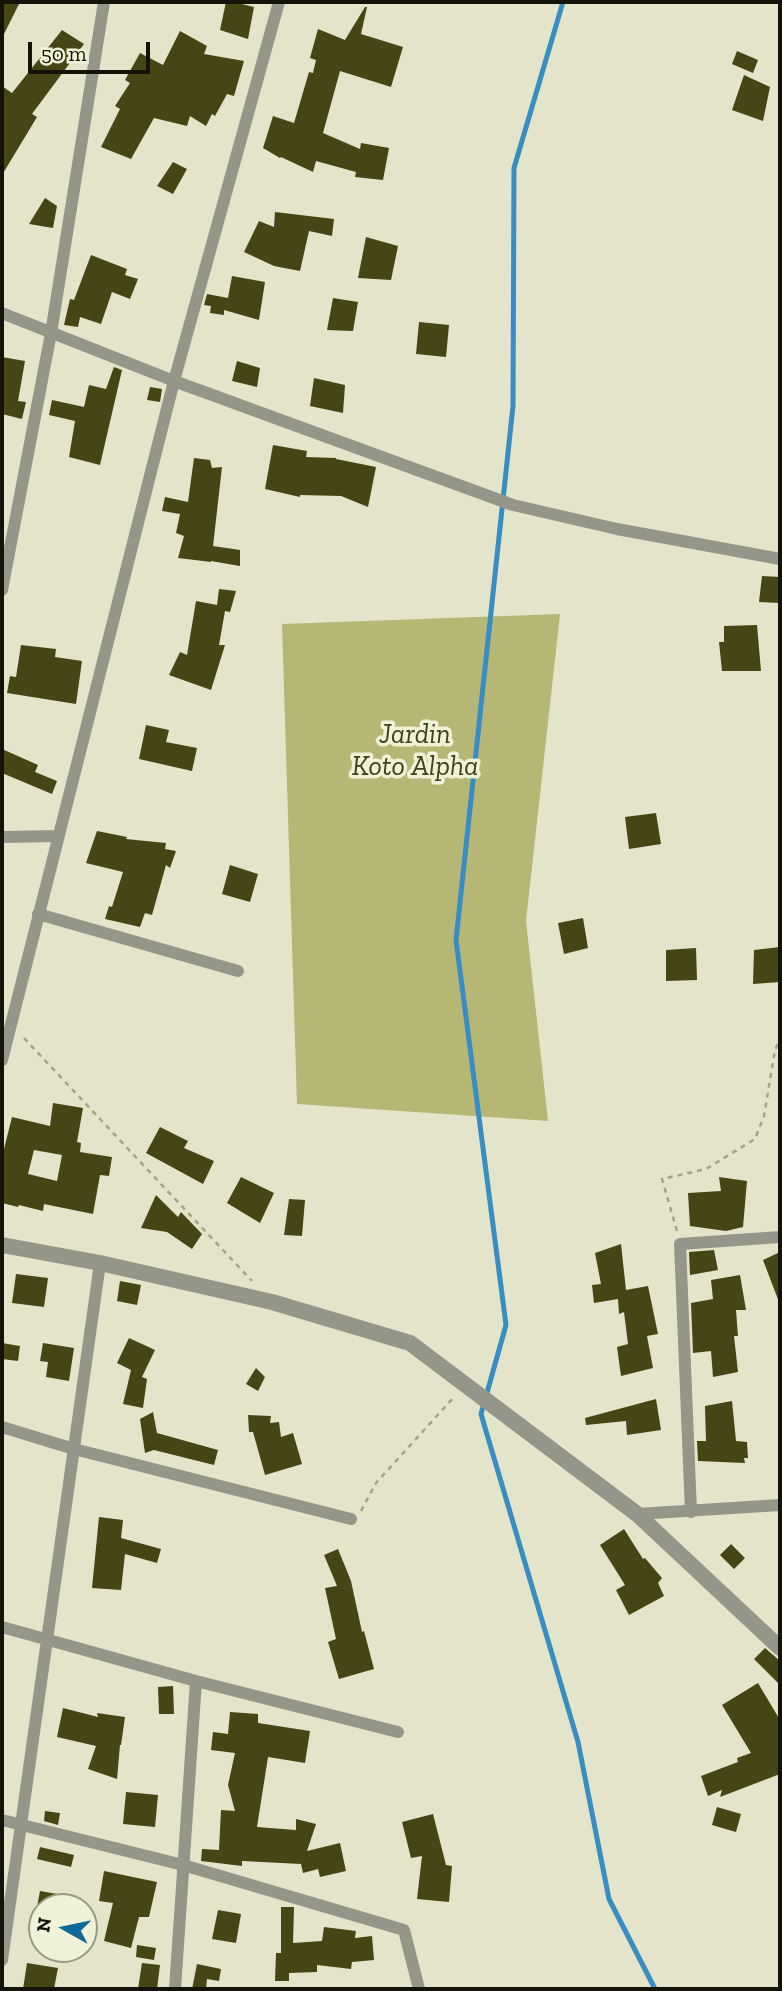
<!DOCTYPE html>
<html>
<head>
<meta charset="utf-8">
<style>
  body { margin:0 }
  #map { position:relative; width:782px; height:1991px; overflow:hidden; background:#e3e4ca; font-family:"Zilla Slab",serif }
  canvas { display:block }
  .frame { position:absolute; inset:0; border:4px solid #13130a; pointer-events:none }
  .north { position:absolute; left:28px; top:1893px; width:70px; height:70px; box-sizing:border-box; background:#f0f2d7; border:2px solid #989985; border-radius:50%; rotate:279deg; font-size:19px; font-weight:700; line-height:28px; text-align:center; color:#13130a }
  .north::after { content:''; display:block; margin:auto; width:24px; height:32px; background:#0d6998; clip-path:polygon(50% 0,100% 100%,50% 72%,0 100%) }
  .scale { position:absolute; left:28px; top:42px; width:122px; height:32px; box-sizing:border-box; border:4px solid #13130a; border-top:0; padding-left:9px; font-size:21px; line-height:24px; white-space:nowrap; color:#13130a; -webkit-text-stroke:5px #f0f2d7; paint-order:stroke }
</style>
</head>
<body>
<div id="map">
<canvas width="782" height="1991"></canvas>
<div class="frame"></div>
<div class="north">N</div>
<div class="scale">50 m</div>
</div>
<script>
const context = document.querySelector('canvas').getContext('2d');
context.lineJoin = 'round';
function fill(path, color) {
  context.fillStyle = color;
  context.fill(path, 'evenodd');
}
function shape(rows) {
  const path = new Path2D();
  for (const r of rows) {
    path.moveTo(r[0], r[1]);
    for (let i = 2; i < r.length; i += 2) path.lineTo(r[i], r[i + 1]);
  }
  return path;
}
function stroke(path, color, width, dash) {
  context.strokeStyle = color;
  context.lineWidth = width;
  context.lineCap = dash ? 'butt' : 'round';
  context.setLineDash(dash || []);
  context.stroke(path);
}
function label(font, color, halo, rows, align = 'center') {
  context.font = font + ' "Zilla Slab",serif';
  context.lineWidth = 7;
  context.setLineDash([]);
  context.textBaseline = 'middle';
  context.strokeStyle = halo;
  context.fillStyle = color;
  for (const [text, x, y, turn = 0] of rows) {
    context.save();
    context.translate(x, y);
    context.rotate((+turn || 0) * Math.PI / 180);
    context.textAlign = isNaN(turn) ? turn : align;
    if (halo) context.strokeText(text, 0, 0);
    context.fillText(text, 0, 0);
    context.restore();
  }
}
fill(shape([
  [560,614,526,921,548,1121,297,1104,282,624]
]), '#b6b775');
stroke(shape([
  [563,2,514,168,513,406,456,940,506,1325,481,1414,578,1742,609,1899,655,1989]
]), '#368ec3', 5);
fill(shape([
  [2,2,20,2,2,38],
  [226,2,234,2,254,7,248,39,220,30],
  [365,7,367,7,361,34,403,47,391,87,340,71,323,133,360,149,361,143,389,148,383,180,355,177,356,172,316,161,313,172,281,157,280,158,263,148,273,116,294,123,309,72,313,73,316,60,310,58,318,29,345,40],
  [62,30,84,44,32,114,37,117,2,175,2,86,12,93],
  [180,31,207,46,204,54,244,61,234,96,227,94,215,116,212,114,206,126,190,116,187,126,154,118,131,159,101,147,120,109,115,106,130,83,125,80,140,53,163,65],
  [737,51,758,60,753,73,732,64],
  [744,75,770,87,763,121,732,110],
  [173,162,187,169,173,194,157,186],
  [45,198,57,206,53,228,29,224],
  [275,212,334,219,332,236,309,231,300,271,274,266,244,252,259,221,274,227],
  [366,237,398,246,391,280,358,278],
  [91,255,127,269,125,275,138,279,130,299,112,292,101,324,80,317,78,327,64,325,70,299,74,300],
  [232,276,265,282,259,320,224,310,224,315,210,313,211,306,204,305,207,294,228,298],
  [333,298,358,302,353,331,327,330],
  [419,322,449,325,446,357,416,354],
  [2,357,25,361,18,401,26,402,22,419,2,414],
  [237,361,260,368,257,387,232,381],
  [114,367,122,370,100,465,69,457,75,421,49,415,52,400,84,407,89,385,106,389],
  [314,378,345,385,343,413,310,406],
  [150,387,162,389,160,402,147,400],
  [273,445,307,451,306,457,336,458,336,459,376,467,368,507,341,496,300,495,300,497,265,489],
  [194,458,210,460,212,468,222,467,213,546,240,550,240,566,211,561,211,562,178,558,184,536,176,533,180,514,162,511,165,497,188,502],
  [762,576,780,577,780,603,759,602],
  [219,589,236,591,230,612,225,611,219,645,225,645,211,690,169,675,180,652,187,655,196,601,217,605],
  [757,625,761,671,722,671,719,642,724,642,724,626],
  [21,645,56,649,55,657,82,661,76,704,7,693,10,676,16,677],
  [146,725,169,730,166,742,197,748,192,771,139,759],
  [2,749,38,765,35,772,57,781,52,794,2,773],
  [656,813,661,844,629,849,625,817],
  [97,831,127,837,126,839,166,843,165,849,176,851,170,868,166,865,152,915,145,913,140,927,105,919,109,906,112,907,123,872,86,863],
  [230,865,258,874,250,902,222,894],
  [583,918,588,948,564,954,558,923],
  [780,947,780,982,753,984,754,950],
  [696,948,697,980,666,981,666,950],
  [53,1103,83,1108,77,1142,81,1143,80,1152,112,1157,109,1176,100,1175,93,1214,44,1204,43,1211,19,1205,18,1207,2,1203,2,1157,12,1117,50,1126],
  [34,1150,62,1155,57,1181,28,1174],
  [160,1127,188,1141,184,1148,214,1161,203,1184,146,1153],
  [241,1177,274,1193,260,1223,227,1203],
  [719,1177,747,1181,743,1227,726,1231,690,1226,688,1193,721,1191],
  [156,1195,178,1217,181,1212,202,1234,192,1249,167,1232,141,1228],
  [289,1199,305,1200,302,1236,284,1235],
  [621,1244,626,1290,648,1286,658,1334,647,1336,653,1368,621,1376,617,1347,628,1344,624,1312,619,1314,618,1299,594,1303,592,1285,601,1284,595,1253],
  [714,1250,718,1270,690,1275,689,1252],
  [780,1252,780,1302,779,1302,763,1260],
  [16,1274,48,1278,44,1307,12,1303],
  [740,1275,746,1310,736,1310,738,1336,734,1336,738,1372,713,1377,711,1351,693,1353,691,1303,713,1299,711,1280],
  [120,1281,141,1285,137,1305,117,1301],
  [129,1338,155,1350,142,1377,147,1379,143,1408,123,1404,131,1370,117,1363],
  [2,1343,20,1346,18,1361,2,1359],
  [43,1343,74,1348,69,1381,46,1377,48,1362,40,1361],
  [256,1368,265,1377,258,1391,246,1384],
  [656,1399,661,1430,627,1435,626,1421,586,1425,585,1418],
  [732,1401,736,1441,747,1442,748,1458,744,1458,745,1463,698,1461,697,1441,706,1441,705,1406],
  [153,1412,157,1433,218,1450,214,1465,154,1450,145,1453,140,1419],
  [248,1415,271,1416,270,1423,279,1422,281,1437,293,1433,302,1464,265,1475,253,1432,249,1432],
  [99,1517,123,1520,121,1538,161,1549,157,1563,125,1554,121,1590,92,1588],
  [624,1529,643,1559,645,1558,662,1578,658,1583,664,1596,629,1615,616,1590,625,1585,600,1545],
  [731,1544,745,1558,734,1569,720,1555],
  [338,1549,351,1581,362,1632,364,1631,374,1669,339,1679,328,1642,336,1639,325,1588,337,1586,324,1555],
  [765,1648,780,1661,780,1685,754,1659],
  [758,1683,780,1720,780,1774,720,1797,722,1790,708,1796,701,1776,738,1762,737,1758,751,1753,722,1705],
  [173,1686,174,1714,159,1714,158,1687],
  [63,1708,98,1717,97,1713,125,1717,121,1745,120,1745,117,1779,88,1769,96,1746,57,1737],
  [230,1712,258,1714,258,1723,310,1731,305,1763,268,1757,257,1827,296,1830,296,1819,316,1824,307,1851,340,1843,346,1871,320,1877,318,1869,303,1873,301,1864,242,1861,242,1866,201,1861,202,1849,219,1850,221,1810,235,1811,228,1785,235,1753,211,1750,213,1732,228,1734],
  [126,1792,158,1795,155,1827,123,1824],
  [717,1807,741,1814,736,1832,712,1825],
  [45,1811,60,1813,58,1825,44,1821],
  [433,1814,446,1865,452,1866,449,1902,417,1899,422,1856,411,1858,402,1822],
  [40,1847,74,1855,71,1867,37,1859],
  [104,1871,157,1882,149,1917,139,1917,131,1948,104,1941,113,1903,99,1901],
  [40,1891,69,1896,67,1907,37,1907],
  [281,1907,294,1907,293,1943,322,1941,324,1927,356,1931,355,1938,372,1936,374,1960,352,1962,351,1969,317,1965,317,1972,289,1973,289,1981,275,1981,276,1953,281,1953],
  [218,1910,241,1914,236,1943,212,1939],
  [137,1945,156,1948,154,1960,136,1957],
  [27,1963,58,1968,54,1989,23,1989],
  [142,1963,160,1965,157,1989,138,1989],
  [197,1964,221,1969,219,1981,207,1979,206,1989,192,1989]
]), '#464614');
stroke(shape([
  [24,1038,252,1281],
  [677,1231,662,1179,706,1169,755,1139,764,1116,775,1050,780,1039],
  [361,1511,376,1483,454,1397]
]), '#a3a38f', 2.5, [5, 5]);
stroke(shape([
  [2,313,174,381,513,505,617,529,780,559],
  [2,590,51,333,104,2],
  [2,837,58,836],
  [38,914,238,971],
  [2,1060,174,381,279,2],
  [2,1427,74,1449,351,1519],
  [691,1512,680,1244,780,1237],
  [637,1514,780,1505],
  [2,1627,196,1681,398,1732],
  [2,1820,183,1865,404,1930,419,1989],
  [2,1960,100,1263],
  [175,1989,196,1681]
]), '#95958a', 12);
stroke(shape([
  [2,1245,100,1263,272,1302,410,1343,637,1514,780,1648]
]), '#95958a', 16);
label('italic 28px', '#41411a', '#f0f2d7', [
  ["Jardin",415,735],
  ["Koto Alpha",415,767]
]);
</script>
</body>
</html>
